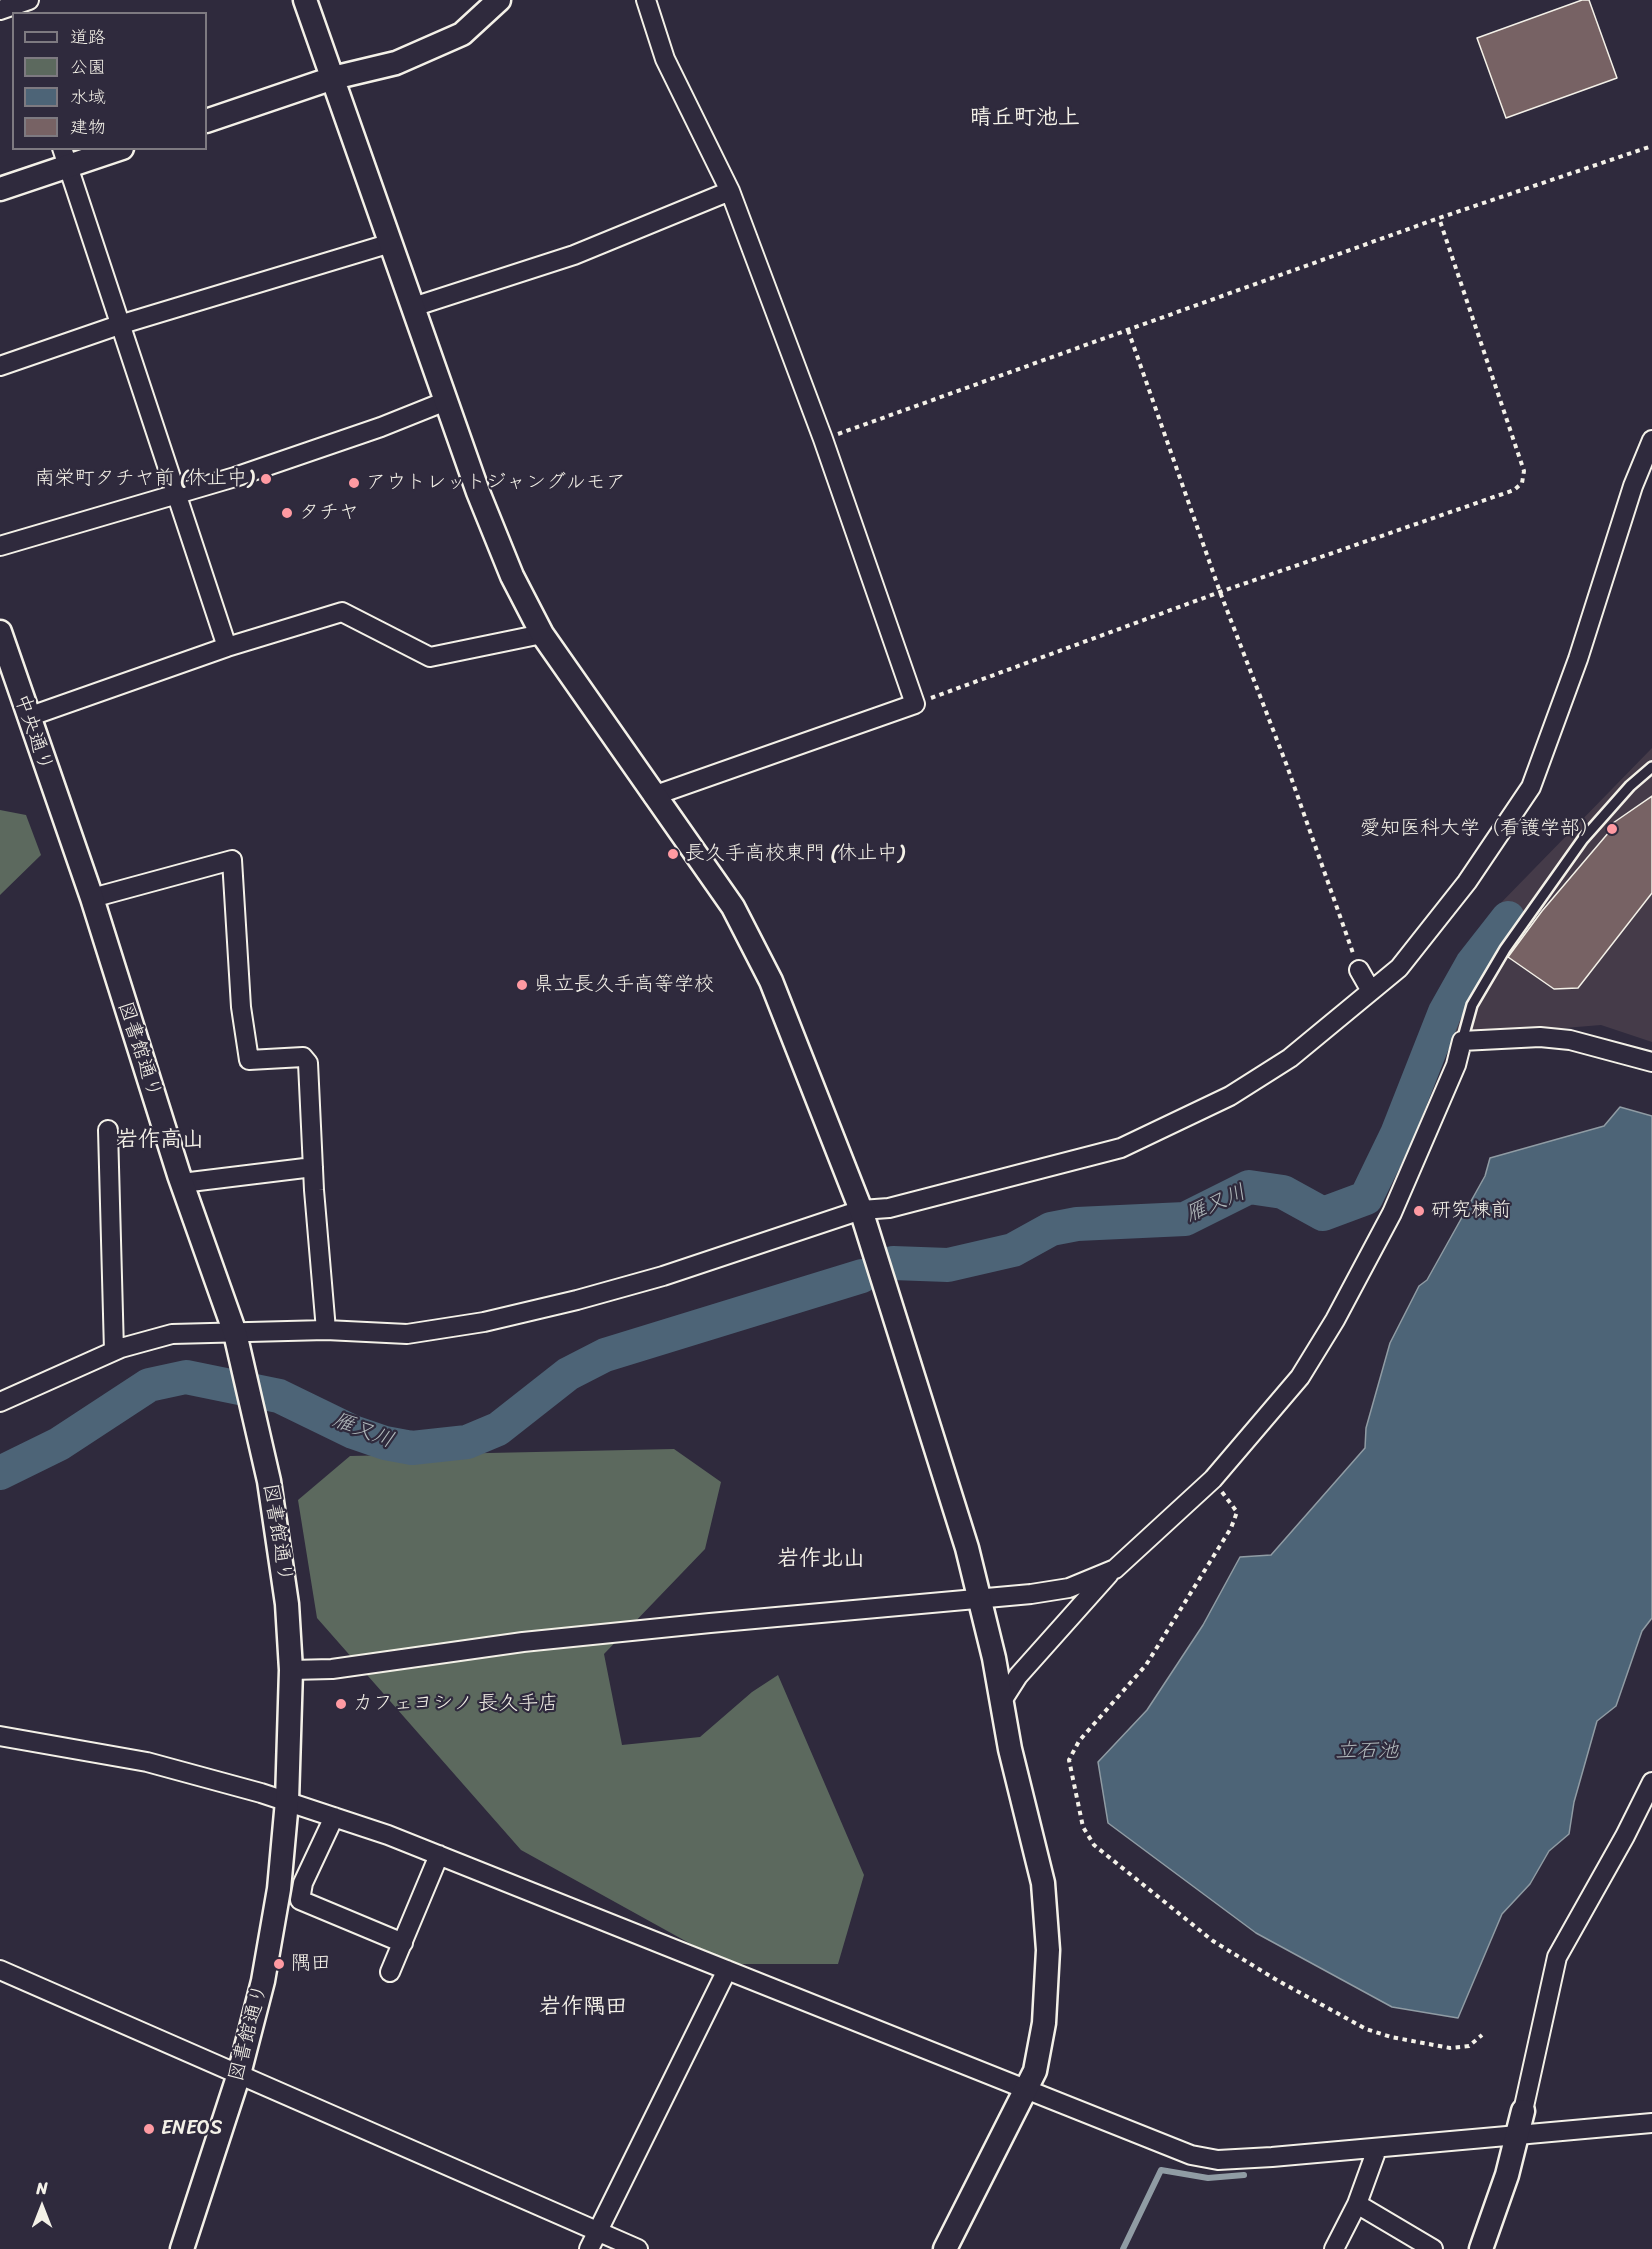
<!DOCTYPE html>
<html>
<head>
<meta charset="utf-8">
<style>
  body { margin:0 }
  #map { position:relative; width:1652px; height:2249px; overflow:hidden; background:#2f2a3d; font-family:Sriracha,"Klee One",sans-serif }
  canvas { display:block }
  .legend { position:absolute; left:12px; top:12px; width:195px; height:138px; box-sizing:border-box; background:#2f2a3d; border:2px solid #7e7a81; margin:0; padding:8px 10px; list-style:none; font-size:18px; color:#f4f1e8 }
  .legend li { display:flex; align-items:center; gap:12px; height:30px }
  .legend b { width:30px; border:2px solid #7e7a81 }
  .north { position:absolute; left:12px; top:2177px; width:60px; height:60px; -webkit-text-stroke:4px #2f2a3d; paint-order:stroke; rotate:0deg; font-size:16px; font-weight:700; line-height:24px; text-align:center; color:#f4f1e8 }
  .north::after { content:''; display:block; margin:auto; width:21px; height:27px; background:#f4f1e8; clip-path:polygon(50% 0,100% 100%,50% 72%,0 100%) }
</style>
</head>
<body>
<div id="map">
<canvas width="1652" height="2249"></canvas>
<ul class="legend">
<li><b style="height:8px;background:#2f2a3d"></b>道路</li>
<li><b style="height:16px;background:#5c695e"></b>公園</li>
<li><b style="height:16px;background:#4d6477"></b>水域</li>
<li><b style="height:16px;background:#776264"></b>建物</li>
</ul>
<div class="north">N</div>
</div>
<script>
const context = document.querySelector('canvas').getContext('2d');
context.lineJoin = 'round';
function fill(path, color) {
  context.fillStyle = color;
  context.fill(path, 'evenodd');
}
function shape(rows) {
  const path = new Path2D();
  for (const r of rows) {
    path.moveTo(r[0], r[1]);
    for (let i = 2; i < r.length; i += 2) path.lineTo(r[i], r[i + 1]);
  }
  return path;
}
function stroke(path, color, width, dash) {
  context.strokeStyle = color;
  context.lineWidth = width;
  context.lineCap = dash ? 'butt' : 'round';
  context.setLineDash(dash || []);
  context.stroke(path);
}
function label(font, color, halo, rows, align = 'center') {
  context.font = font + ' Sriracha,"Klee One",sans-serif';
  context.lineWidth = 4.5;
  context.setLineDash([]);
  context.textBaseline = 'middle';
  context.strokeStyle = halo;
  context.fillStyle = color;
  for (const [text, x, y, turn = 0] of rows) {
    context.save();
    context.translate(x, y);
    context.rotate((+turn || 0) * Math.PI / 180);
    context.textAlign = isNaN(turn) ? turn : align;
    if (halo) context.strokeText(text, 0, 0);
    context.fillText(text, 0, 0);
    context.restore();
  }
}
fill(shape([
  [1652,748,1652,1042,1601,1025,1419,1040,1493,911]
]), '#453b49');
fill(shape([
  [0,810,26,815,41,855,0,895],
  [674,1449,721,1482,705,1549,604,1654,622,1745,700,1737,752,1692,778,1675,864,1875,838,1964,727,1964,521,1850,317,1618,298,1500,350,1456]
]), '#5c695e');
const water = shape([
  [1620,1107,1652,1116,1652,1618,1642,1631,1616,1706,1597,1721,1574,1802,1569,1834,1549,1851,1530,1884,1502,1914,1458,2018,1392,2007,1256,1933,1108,1823,1098,1762,1147,1710,1203,1625,1240,1557,1271,1555,1365,1448,1366,1428,1390,1343,1419,1286,1427,1280,1485,1176,1490,1158,1604,1126,1620,1107]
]);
fill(water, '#4d6477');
stroke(water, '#909ca4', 1.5);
stroke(shape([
  [1123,2249,1161,2170,1208,2178,1244,2175]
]), '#909ca4', 6);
stroke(shape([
  [893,1263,948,1265,1013,1250,1051,1229,1077,1224,1185,1219,1249,1187,1283,1192,1323,1214,1366,1198,1397,1134,1445,1012,1472,964,1508,918],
  [0,1473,59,1444,149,1385,186,1377,279,1396,353,1432,385,1443,412,1448,467,1442,498,1429,568,1374,605,1355,862,1276]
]), '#4d6477', 34);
const building = shape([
  [1582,0,1589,0,1617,78,1506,118,1477,38,1582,0],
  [1652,796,1652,893,1578,988,1554,989,1508,957,1542,911,1615,825,1613,823,1652,796]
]);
fill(building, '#776264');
stroke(building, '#f4f1e8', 1.5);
const service = shape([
  [1462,1041,1472,1005,1505,949,1583,839,1630,786,1652,767]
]);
const minor = shape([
  [646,0,665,59,730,191,823,439,915,704,653,796],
  [0,10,29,0],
  [62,148,227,647],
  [413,307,574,255,730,191],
  [0,366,119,325,391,243],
  [0,546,235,477,381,427,446,401],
  [28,717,227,647,342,612,430,657,542,634],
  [92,898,232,860,241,1007,249,1060,303,1057,308,1063,314,1190,326,1330],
  [1359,970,1371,991],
  [108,1130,114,1351],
  [182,1183,313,1167],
  [0,1402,121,1348,172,1334,326,1330,407,1334,484,1322,577,1300,663,1276,861,1210,889,1208,1121,1148,1230,1096,1290,1058,1399,968,1467,882,1531,787,1578,659,1633,486,1652,440],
  [291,1670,332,1669,523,1642,710,1623,1031,1594,1069,1588,1115,1569,1213,1479,1300,1377,1335,1320,1392,1213,1456,1065,1462,1041,1540,1037,1570,1040,1652,1062],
  [1002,1701,1018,1676,1109,1574],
  [0,1736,147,1762,261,1793,388,1835,1191,2155,1218,2160,1272,2157,1652,2123],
  [334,1817,303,1883,300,1900,403,1943],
  [0,1970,638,2249],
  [390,1972,439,1855],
  [1523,2111,1557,1957,1625,1836,1652,1782],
  [1357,2204,1433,2249],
  [589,2249,727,1970],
  [1334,2249,1357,2204,1377,2149]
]);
const tertiary = shape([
  [305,0,478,492,512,576,542,634,733,907,771,981,861,1210,967,1548,994,1658,1010,1749,1043,1883,1048,1950,1044,2023,1035,2071,945,2249],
  [206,121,333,78,396,63,462,34,499,0],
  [0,189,122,148],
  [0,632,92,898,179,1175,235,1333,269,1481,287,1604,291,1670,287,1801,279,1889,263,1981,239,2074,182,2249],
  [1481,2249,1507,2175,1523,2111]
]);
stroke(service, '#f4f1e8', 14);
stroke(minor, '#f4f1e8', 22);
stroke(tertiary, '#f4f1e8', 27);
stroke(shape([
  [1128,330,1220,592,1287,766,1354,956],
  [838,434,1439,218,1652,146],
  [931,698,1220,592,1514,490,1522,483,1524,471,1439,218],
  [1222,1492,1237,1512,1231,1528,1146,1665,1079,1741,1069,1760,1083,1827,1094,1845,1213,1941,1275,1979,1366,2029,1391,2037,1450,2048,1469,2046,1482,2035]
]), '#f4f1e8', 4, [4.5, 4.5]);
stroke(service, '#2f2a3d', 9);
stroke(minor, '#2f2a3d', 18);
stroke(tertiary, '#2f2a3d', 22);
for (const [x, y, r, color] of [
  [266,479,6,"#ff9aa2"],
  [354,483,6,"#ff9aa2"],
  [287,513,6,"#ff9aa2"],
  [1612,829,6,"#ff9aa2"],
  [673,854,6,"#ff9aa2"],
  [522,985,6,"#ff9aa2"],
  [1419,1211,6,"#ff9aa2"],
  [341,1704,6,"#ff9aa2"],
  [279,1964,6,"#ff9aa2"],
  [149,2129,6,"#ff9aa2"]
]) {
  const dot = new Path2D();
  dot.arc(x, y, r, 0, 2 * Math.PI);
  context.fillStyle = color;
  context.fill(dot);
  stroke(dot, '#2f2a3d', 2);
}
label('20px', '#f4f1e8', '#2f2a3d', [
  ["南栄町タチヤ前 (休止中)",254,479,"right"],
  ["アウトレットジャングルモア",366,483],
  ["タチヤ",299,513],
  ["愛知医科大学（看護学部）",1600,829,"right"],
  ["長久手高校東門 (休止中)",685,854],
  ["県立長久手高等学校",534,985],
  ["研究棟前",1431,1211],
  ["カフェヨシノ 長久手店",353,1704],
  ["隅田",291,1964],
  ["ENEOS",161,2129]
], 'left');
label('20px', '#f4f1e8', '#2f2a3d', [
  ["中央通り",33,733,71],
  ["図書館通り",139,1050,72],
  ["図書館通り",277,1533,81],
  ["図書館通り",249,2033,-75]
]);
label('italic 21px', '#b1b9bb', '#2f2a3d', [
  ["雁又川",1216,1204,-23],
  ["雁又川",363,1431,21],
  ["立石池",1367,1752]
]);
label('bold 22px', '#f4f1e8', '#2f2a3d', [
  ["晴丘町池上",1025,118],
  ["岩作高山",160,1140],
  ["岩作北山",821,1559],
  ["岩作隅田",583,2007]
]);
</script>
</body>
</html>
